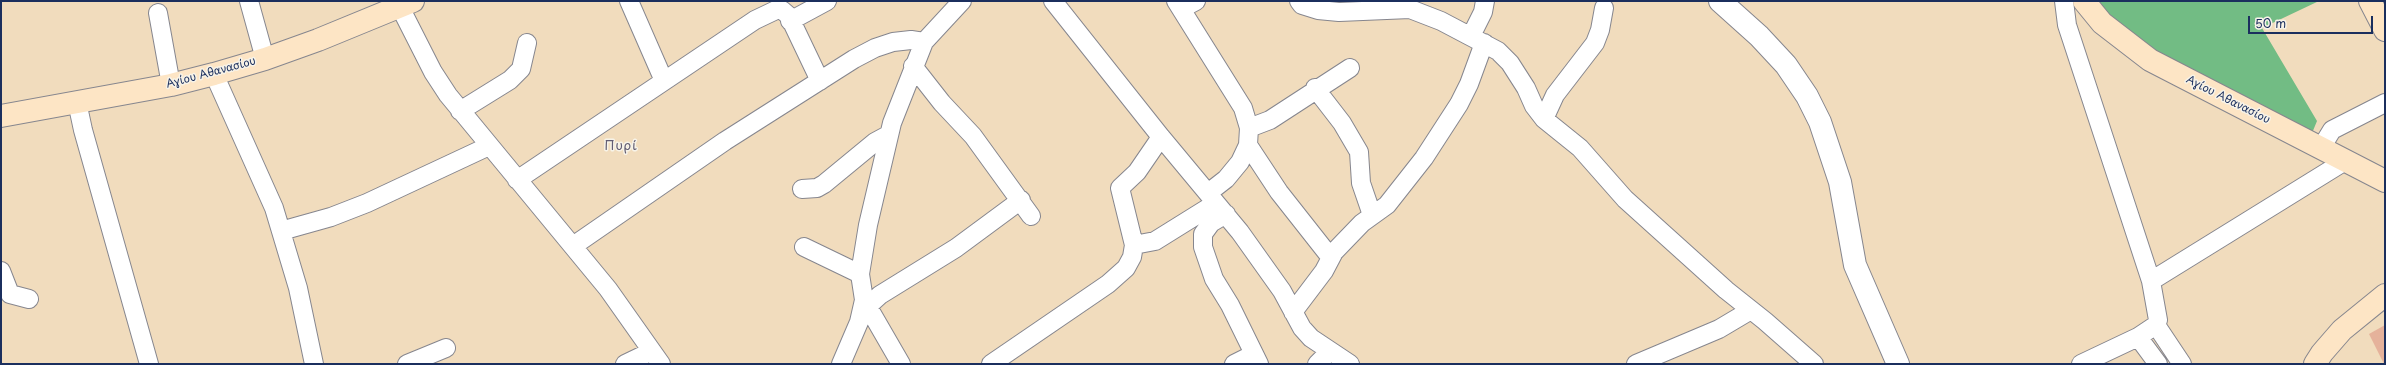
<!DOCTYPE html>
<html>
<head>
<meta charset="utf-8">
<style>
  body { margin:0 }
  #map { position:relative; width:2386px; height:365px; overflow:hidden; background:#f1dcbd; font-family:"Playpen Sans",sans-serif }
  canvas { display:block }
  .frame { position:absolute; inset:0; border:2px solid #1b2f5e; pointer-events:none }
  .scale { position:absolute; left:2248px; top:16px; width:125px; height:18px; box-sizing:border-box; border:2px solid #1b2f5e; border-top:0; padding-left:5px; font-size:12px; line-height:14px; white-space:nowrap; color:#1b2f5e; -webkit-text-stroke:3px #f7f3e8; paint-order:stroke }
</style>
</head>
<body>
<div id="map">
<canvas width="2386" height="365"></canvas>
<div class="frame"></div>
<div class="scale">50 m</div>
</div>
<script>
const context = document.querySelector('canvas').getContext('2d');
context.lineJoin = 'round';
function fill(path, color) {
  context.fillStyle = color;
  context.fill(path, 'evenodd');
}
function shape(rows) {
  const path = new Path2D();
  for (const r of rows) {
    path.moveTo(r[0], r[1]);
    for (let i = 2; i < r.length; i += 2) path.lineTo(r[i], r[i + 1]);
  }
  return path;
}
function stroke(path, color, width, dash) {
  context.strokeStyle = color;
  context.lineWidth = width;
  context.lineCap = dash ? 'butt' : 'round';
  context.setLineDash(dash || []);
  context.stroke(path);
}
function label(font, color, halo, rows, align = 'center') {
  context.font = font + ' "Playpen Sans",sans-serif';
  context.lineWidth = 3;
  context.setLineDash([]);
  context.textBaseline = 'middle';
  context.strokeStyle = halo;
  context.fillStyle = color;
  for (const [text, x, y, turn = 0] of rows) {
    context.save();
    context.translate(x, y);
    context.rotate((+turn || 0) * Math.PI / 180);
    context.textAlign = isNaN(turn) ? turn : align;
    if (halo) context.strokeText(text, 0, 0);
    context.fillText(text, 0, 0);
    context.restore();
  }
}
fill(shape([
  [2093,1,2319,1,2262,28,2317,121,2310,138,2198,80,2128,34]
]), '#72bc84');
fill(shape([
  [2385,325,2385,364,2384,364,2369,334]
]), '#e5b29b');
const minor = shape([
  [249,1,265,59],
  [629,1,664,81],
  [1053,1,1161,137,1240,232,1282,291,1302,328,1311,338,1350,364],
  [1176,1,1243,108,1249,128,1248,145,1240,162,1226,179,1208,193],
  [1299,1,1302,5,1318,10,1339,12,1410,9,1441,21,1498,51,1510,63,1526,88,1534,106,1544,119,1580,148,1625,199,1726,290,1765,321,1814,364],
  [2064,1,2067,25,2151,281,2158,320,2156,325,2138,337,2081,364],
  [400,7,433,72,448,95,608,289,661,364],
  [1181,9,1196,1],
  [158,13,171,85],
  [790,21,827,1],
  [1471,36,1483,12,1485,1],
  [913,66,942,103,973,136,1031,216],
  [214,74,274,208,298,288,314,364],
  [1315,88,1342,123,1359,152,1361,183,1372,215],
  [77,102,83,130,149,364],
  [460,111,510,80,521,69,527,43],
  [1544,119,1555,95,1595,43,1600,30,1604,8],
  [1249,128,1270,120,1350,68],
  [1248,145,1279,192,1331,258],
  [2321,148,2332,130,2385,103],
  [517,180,755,20,776,10,782,10,789,16,820,81],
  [802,189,817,188,824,184,875,142,888,135],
  [1226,214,1211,223,1203,234,1203,247,1214,279,1230,305,1259,364],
  [281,231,331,217,367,203,489,146],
  [1134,245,1155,241,1216,203],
  [573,246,725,141,854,59,875,48,893,42,911,40,924,42],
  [804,247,860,274],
  [1,271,10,294,29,299],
  [2151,281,2345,161],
  [864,300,901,364],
  [869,305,880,295,956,248,1021,200],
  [1293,312,1324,271,1334,252,1362,223,1387,205,1424,158,1459,104,1469,84,1484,43],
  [2156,325,2182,364],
  [2138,337,2158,364],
  [407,364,446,348],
  [625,364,652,351],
  [841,364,859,322,864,300,860,274,868,225,892,123,924,42,962,1],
  [991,364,1108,284,1126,268,1132,257,1134,245,1120,188,1137,172,1161,137],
  [1234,364,1254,354],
  [1317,364,1330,351],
  [1636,364,1719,329,1751,310]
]);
const tertiary = shape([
  [1720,1,1759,36,1786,65,1807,96,1820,122,1840,182,1855,265,1898,364]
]);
const secondary = shape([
  [2084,1,2102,23,2150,60,2385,181],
  [2370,1,2385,30],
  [1,116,171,85,214,74,265,59,318,40,413,1],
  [2315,364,2322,353,2342,330,2385,295]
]);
stroke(minor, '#86868e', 20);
stroke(tertiary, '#86868e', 24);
stroke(secondary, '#86868e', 24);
stroke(minor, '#fff', 18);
stroke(tertiary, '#fff', 22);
stroke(secondary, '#fde5c5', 22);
label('11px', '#1b2f5e', '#f7f3e8', [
  ["Αγίου Αθανασίου",211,73,-15],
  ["Αγίου Αθανασίου",2228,100,27]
]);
context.letterSpacing = '1px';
label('13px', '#625d73', '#f7f3e8', [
  ["Πυρί",621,146]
]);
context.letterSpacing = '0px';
</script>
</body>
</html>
